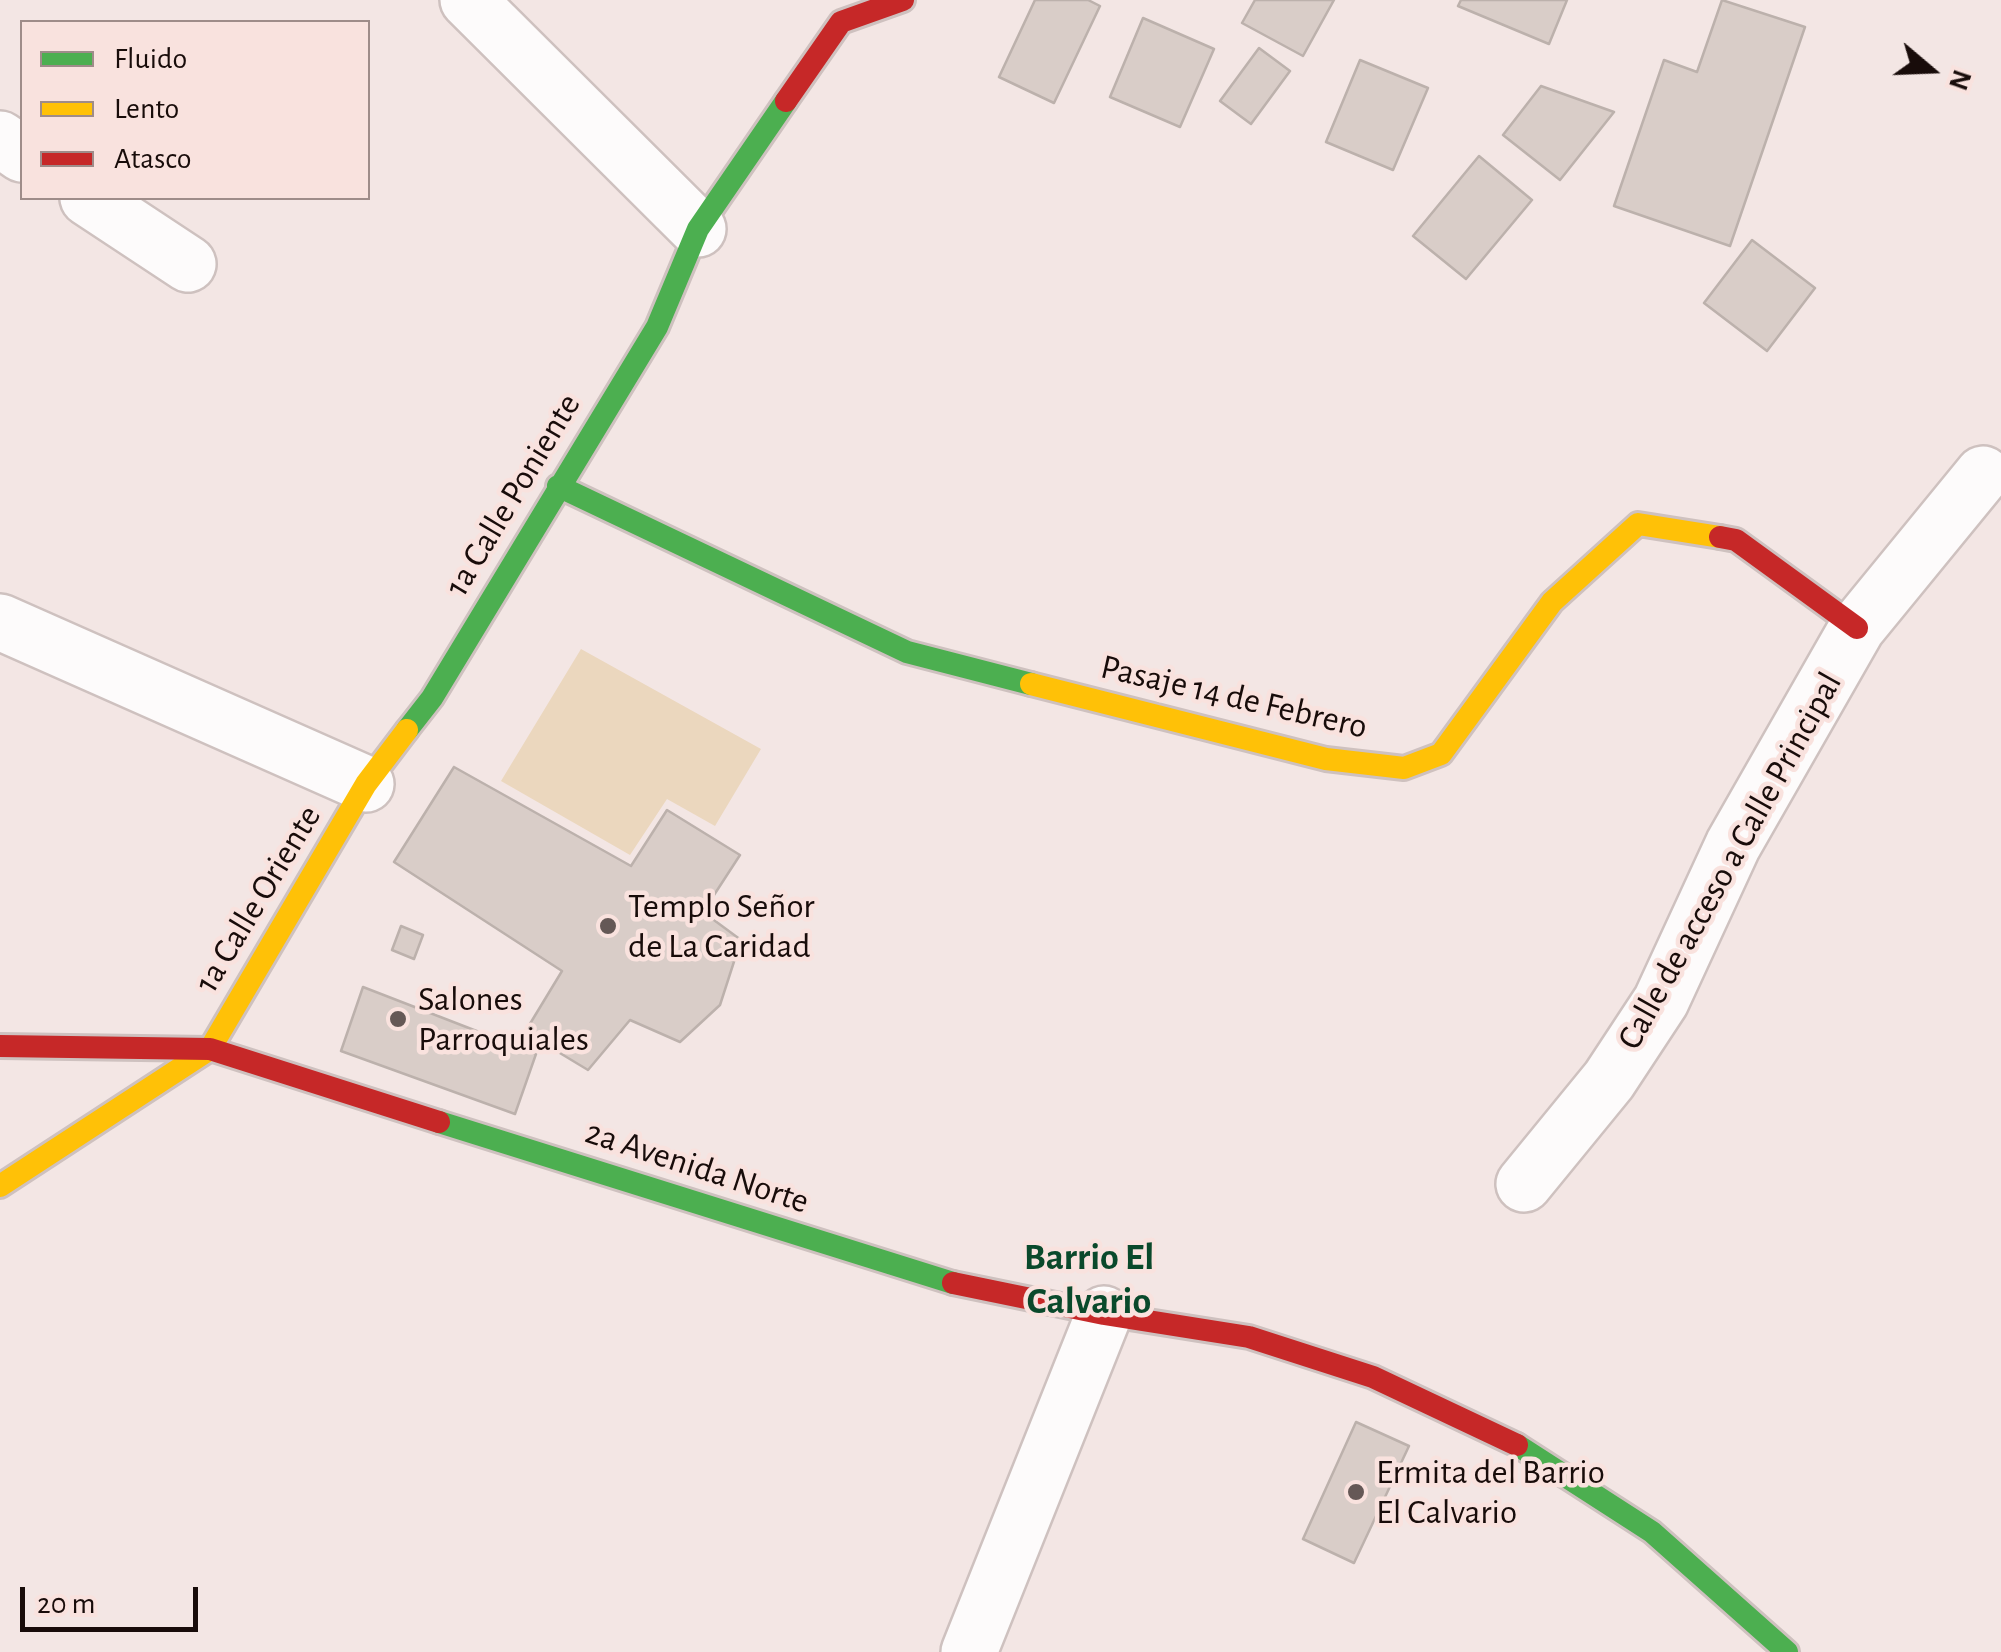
<!DOCTYPE html>
<html>
<head>
<meta charset="utf-8">
<style>
  body { margin:0 }
  #map { position:relative; width:2001px; height:1652px; overflow:hidden; background:#f3e6e4; font-family:"Alegreya Sans",sans-serif }
  canvas { display:block }
  .legend { position:absolute; left:20px; top:20px; width:350px; height:180px; box-sizing:border-box; background:#f9e2de; border:2px solid #9f8c89; margin:0; padding:12px 18px; list-style:none; font-size:30px; color:#180c0a }
  .legend li { display:flex; align-items:center; gap:20px; height:50px }
  .legend b { width:50px; border:2px solid #9f8c89 }
  .north { position:absolute; left:1881px; top:20px; width:100px; height:100px; -webkit-text-stroke:8px #f9e2de; paint-order:stroke; rotate:109deg; font-size:28px; font-weight:700; line-height:40px; text-align:center; color:#180c0a }
  .north::after { content:''; display:block; margin:auto; width:35px; height:45px; background:#180c0a; clip-path:polygon(50% 0,100% 100%,50% 72%,0 100%) }
  .scale { position:absolute; left:20px; top:1587px; width:178px; height:45px; box-sizing:border-box; border:5px solid #180c0a; border-top:0; padding-left:12px; font-size:30px; line-height:35px; white-space:nowrap; color:#180c0a; -webkit-text-stroke:8px #f9e2de; paint-order:stroke }
</style>
</head>
<body>
<div id="map">
<canvas width="2001" height="1652"></canvas>
<ul class="legend">
<li><b style="height:12px;background:#4caf50"></b>Fluido</li>
<li><b style="height:12px;background:#ffc107"></b>Lento</li>
<li><b style="height:12px;background:#c62828"></b>Atasco</li>
</ul>
<div class="north">N</div>
<div class="scale">20 m</div>
</div>
<script>
const context = document.querySelector('canvas').getContext('2d');
context.lineJoin = 'round';
function fill(path, color) {
  context.fillStyle = color;
  context.fill(path, 'evenodd');
}
function shape(rows) {
  const path = new Path2D();
  for (const r of rows) {
    path.moveTo(r[0], r[1]);
    for (let i = 2; i < r.length; i += 2) path.lineTo(r[i], r[i + 1]);
  }
  return path;
}
function stroke(path, color, width, dash) {
  context.strokeStyle = color;
  context.lineWidth = width;
  context.lineCap = dash ? 'butt' : 'round';
  context.setLineDash(dash || []);
  context.stroke(path);
}
function label(font, color, halo, rows, align = 'center') {
  context.font = font + ' "Alegreya Sans",sans-serif';
  context.lineWidth = 9;
  context.setLineDash([]);
  context.textBaseline = 'middle';
  context.strokeStyle = halo;
  context.fillStyle = color;
  for (const [text, x, y, turn = 0] of rows) {
    context.save();
    context.translate(x, y);
    context.rotate((+turn || 0) * Math.PI / 180);
    context.textAlign = isNaN(turn) ? turn : align;
    if (halo) context.strokeText(text, 0, 0);
    context.fillText(text, 0, 0);
    context.restore();
  }
}
fill(shape([
  [581,649,761,749,715,826,667,799,630,855,501,781]
]), '#ebd7be');
const building = shape([
  [1035,0,1088,0,1100,6,1054,103,999,77,1035,0],
  [1255,0,1334,0,1303,56,1242,23,1255,0],
  [1461,0,1567,0,1549,44,1458,6,1461,0],
  [1722,0,1805,27,1730,246,1614,206,1664,60,1697,72,1722,0],
  [1143,18,1214,49,1180,127,1110,97,1143,18],
  [1259,48,1290,71,1251,124,1220,101,1259,48],
  [1360,60,1428,88,1393,170,1326,142,1360,60],
  [1541,86,1614,112,1560,180,1503,135,1541,86],
  [1479,156,1532,200,1466,279,1413,236,1479,156],
  [1752,240,1815,288,1767,351,1704,303,1752,240],
  [454,767,631,866,667,810,740,855,703,912,741,940,720,1005,680,1042,630,1020,588,1070,525,1032,562,971,394,862,454,767],
  [401,926,423,935,414,959,392,950,401,926],
  [363,987,536,1054,515,1114,341,1051,363,987],
  [1356,1422,1409,1446,1354,1563,1303,1539,1356,1422]
]);
fill(building, '#d9cdc8');
stroke(building, '#bcb1ac', 2.5);
const street = shape([
  [468,0,698,229],
  [0,139,22,154],
  [88,198,188,264],
  [0,622,366,784],
  [1524,1184,1609,1080,1661,1001,1733,845,1857,628,1983,474],
  [969,1652,1104,1314]
]);
const fast = shape([
  [558,486,907,652,1031,684],
  [407,730,432,698,657,327,698,229,786,101],
  [439,1122,953,1283],
  [1517,1445,1652,1532,1787,1652]
]);
const slow = shape([
  [1031,684,1326,759,1404,768,1441,754,1552,602,1638,524,1720,537],
  [0,1186,210,1049,366,784,407,730]
]);
const jam = shape([
  [786,101,841,22,903,0],
  [1720,537,1736,540,1857,628],
  [0,1046,210,1049,439,1122],
  [953,1283,1104,1314,1249,1337,1373,1377,1517,1445]
]);
stroke(street, '#cec1bf', 60);
stroke(fast, '#cec1bf', 28);
stroke(slow, '#cec1bf', 28);
stroke(jam, '#cec1bf', 28);
stroke(street, '#fdfbfb', 55);
stroke(fast, '#4caf50', 22);
stroke(slow, '#ffc107', 22);
stroke(jam, '#c62828', 22);
for (const [x, y, r, color] of [
  [608,926,10,"#655856"],
  [398,1019,10,"#655856"],
  [1356,1492,10,"#655856"]
]) {
  const dot = new Path2D();
  dot.arc(x, y, r, 0, 2 * Math.PI);
  context.fillStyle = color;
  context.fill(dot);
  stroke(dot, '#f9e2de', 4);
}
label('35px', '#180c0a', '#f9e2de', [
  ["1a Calle Poniente",513,495,-59],
  ["Pasaje 14 de Febrero",1234,697,13],
  ["Calle de acceso a Calle Principal",1730,861,-61],
  ["1a Calle Oriente",258,899,-59],
  ["2a Avenida Norte",697,1167,18]
]);
label('35px', '#180c0a', '#f9e2de', [
  ["Templo Señor",628,906],
  ["de La Caridad",628,946],
  ["Salones",418,999],
  ["Parroquiales",418,1039],
  ["Ermita del Barrio",1376,1472],
  ["El Calvario",1376,1512]
], 'left');
label('bold 38px', '#0a492b', '#f9e2de', [
  ["Barrio El",1089,1258],
  ["Calvario",1089,1302]
]);
</script>
</body>
</html>
